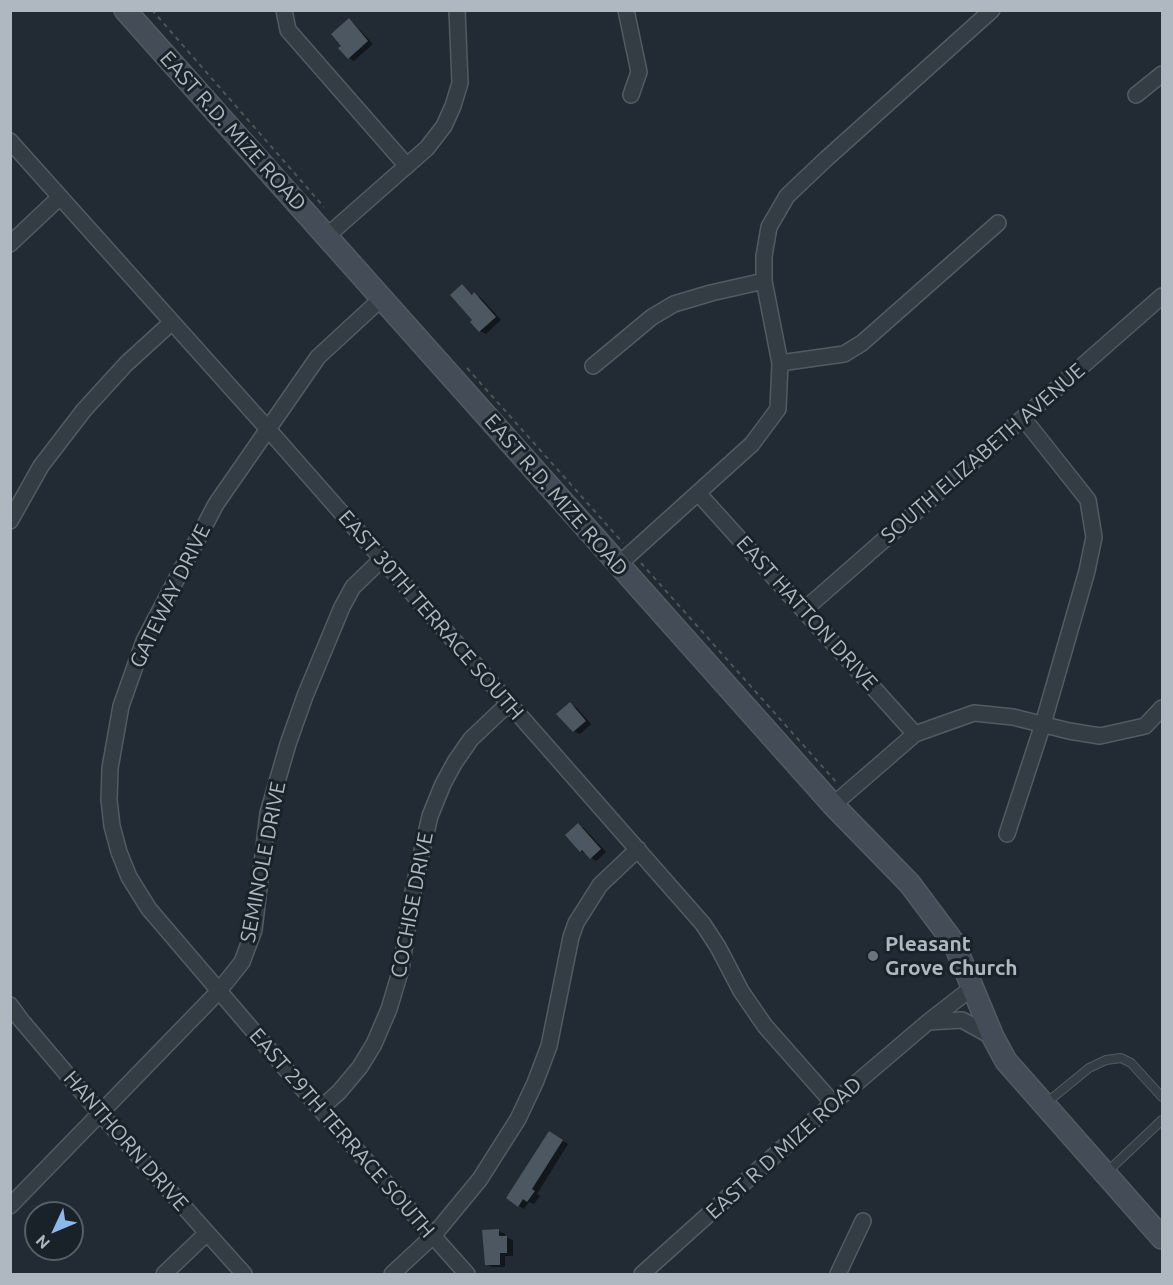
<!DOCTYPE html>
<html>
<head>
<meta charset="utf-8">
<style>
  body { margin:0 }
  #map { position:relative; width:1173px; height:1285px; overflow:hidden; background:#222b33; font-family:Ubuntu,sans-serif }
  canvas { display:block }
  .frame { position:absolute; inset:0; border:12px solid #afb8c1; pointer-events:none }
  .north { position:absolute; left:24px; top:1201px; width:60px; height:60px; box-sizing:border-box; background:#1a2229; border:2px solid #565e66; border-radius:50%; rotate:226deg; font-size:16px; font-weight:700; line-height:24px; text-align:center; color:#afb8c1 }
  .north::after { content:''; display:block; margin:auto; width:21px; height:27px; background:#8cb8ea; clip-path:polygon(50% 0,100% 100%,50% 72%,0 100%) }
</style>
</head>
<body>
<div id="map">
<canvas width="1173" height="1285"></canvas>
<div class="frame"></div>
<div class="north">N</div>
</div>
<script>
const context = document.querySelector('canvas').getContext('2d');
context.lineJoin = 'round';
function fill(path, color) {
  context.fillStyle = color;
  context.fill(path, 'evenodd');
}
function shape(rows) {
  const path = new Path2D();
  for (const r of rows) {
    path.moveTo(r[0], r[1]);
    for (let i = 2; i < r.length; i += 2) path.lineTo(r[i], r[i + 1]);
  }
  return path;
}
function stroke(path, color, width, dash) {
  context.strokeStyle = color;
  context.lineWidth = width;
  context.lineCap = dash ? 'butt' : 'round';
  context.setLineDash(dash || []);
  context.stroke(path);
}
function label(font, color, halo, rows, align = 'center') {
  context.font = font + ' Ubuntu,sans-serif';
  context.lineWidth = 6;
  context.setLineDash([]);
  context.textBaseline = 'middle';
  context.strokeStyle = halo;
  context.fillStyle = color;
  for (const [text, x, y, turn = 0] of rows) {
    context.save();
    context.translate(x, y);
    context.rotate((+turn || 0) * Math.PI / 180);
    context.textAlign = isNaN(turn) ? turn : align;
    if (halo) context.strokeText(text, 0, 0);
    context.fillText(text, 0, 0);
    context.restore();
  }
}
fill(shape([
  [349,20,354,24,373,44,354,61,349,58],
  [463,286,473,295,480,297,501,320,486,334,480,331,474,320],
  [570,704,576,707,591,724,580,734,574,731],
  [578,825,584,828,606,852,596,861,581,851,567,835],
  [549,1133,568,1144,537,1194,540,1196,534,1204,529,1202,524,1209,519,1206],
  [499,1231,505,1234,505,1237,513,1240,513,1256,505,1256,505,1267,492,1267,486,1264]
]), '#0007');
fill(shape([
  [349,18,368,41,348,59,338,48,341,46,331,34],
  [462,284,472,295,474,292,496,317,479,332,470,322,472,320,450,295],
  [570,702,586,721,573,732,556,714],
  [578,823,601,849,590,859,582,850,580,852,565,835],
  [549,1131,563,1140,532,1189,535,1191,527,1202,523,1199,518,1207,506,1198],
  [499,1229,499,1236,507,1236,507,1253,500,1253,500,1265,485,1265,482,1230]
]), '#4d5762');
const lane = shape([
  [1045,1104,1089,1068,1106,1060,1121,1058,1131,1063,1162,1097],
  [1107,1172,1162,1120]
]);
const street = shape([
  [284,10,288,30,407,166],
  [626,10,639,72,631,95],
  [1136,95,1162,74],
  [10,141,267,428,703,924,718,947,741,991,765,1026,833,1103],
  [327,236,427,148,444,126,453,106,460,83,457,10],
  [10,244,60,197],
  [382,298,318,357,216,504,144,641,121,706,110,768,109,800,112,826,119,852,129,877,149,909,320,1109,467,1274],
  [780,363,844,354,862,343,998,223],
  [593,366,652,317,674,304,711,293,764,281],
  [698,493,915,734],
  [10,521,41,466,84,410,126,364,172,322],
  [618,565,752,444,778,409,780,363,764,281,764,256,769,227,787,196,826,159,992,10],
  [804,610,1162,296],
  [833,805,915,734,974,713,1013,717,1069,731,1100,736,1145,726,1162,708],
  [1007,834,1043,724,1087,571,1094,537,1088,500,1023,418],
  [10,1005,21,1020,99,1112,244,1274],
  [928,1022,962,1020,993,1037],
  [320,1109,339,1092,360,1067,374,1044,389,1009,401,969,414,886,430,816,443,784,455,762,471,739,509,703],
  [10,1206,218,992,242,962,254,930,268,813,288,744,305,696,342,607,353,587,382,559],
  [164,1274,207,1233],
  [392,1274,433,1236,480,1179,518,1119,535,1083,549,1046,571,937,576,923,600,885,638,849],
  [642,1274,833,1103,928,1022,973,987],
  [838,1274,863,1221]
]);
const secondary = shape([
  [125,10,833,805,910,884,954,943,993,1037,1006,1061,1162,1238]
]);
stroke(lane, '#525b62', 10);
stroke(street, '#525b62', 18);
stroke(secondary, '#525b62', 24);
stroke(shape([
  [152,10,324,207],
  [467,368,623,543],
  [641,563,837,783]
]), '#485859', 2, [4.5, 4.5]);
stroke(lane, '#353d44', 8);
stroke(street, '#353d44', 15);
stroke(secondary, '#434c57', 21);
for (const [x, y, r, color] of [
  [873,956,6,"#6b7280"]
]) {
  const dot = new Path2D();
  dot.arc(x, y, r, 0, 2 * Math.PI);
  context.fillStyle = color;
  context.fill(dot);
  stroke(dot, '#1a2229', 2);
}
label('21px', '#afb8c1', '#1a2229', [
  ["EAST R.D. MIZE ROAD",233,131,48],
  ["SOUTH ELIZABETH AVENUE",983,453,-41],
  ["EAST R.D. MIZE ROAD",556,495,49],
  ["GATEWAY DRIVE",170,596,-64],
  ["EAST HATTON DRIVE",807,613,48],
  ["EAST 30TH TERRACE SOUTH",431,615,49],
  ["SEMINOLE DRIVE",263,862,-79],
  ["COCHISE DRIVE",412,905,-79],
  ["EAST 29TH TERRACE SOUTH",342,1133,49],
  ["HANTHORN DRIVE",126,1141,49],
  ["EAST R D MIZE ROAD",784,1148,-42]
]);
label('bold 21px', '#afb8c1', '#1a2229', [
  ["Pleasant",885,944],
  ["Grove Church",885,968]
], 'left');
</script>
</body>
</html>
